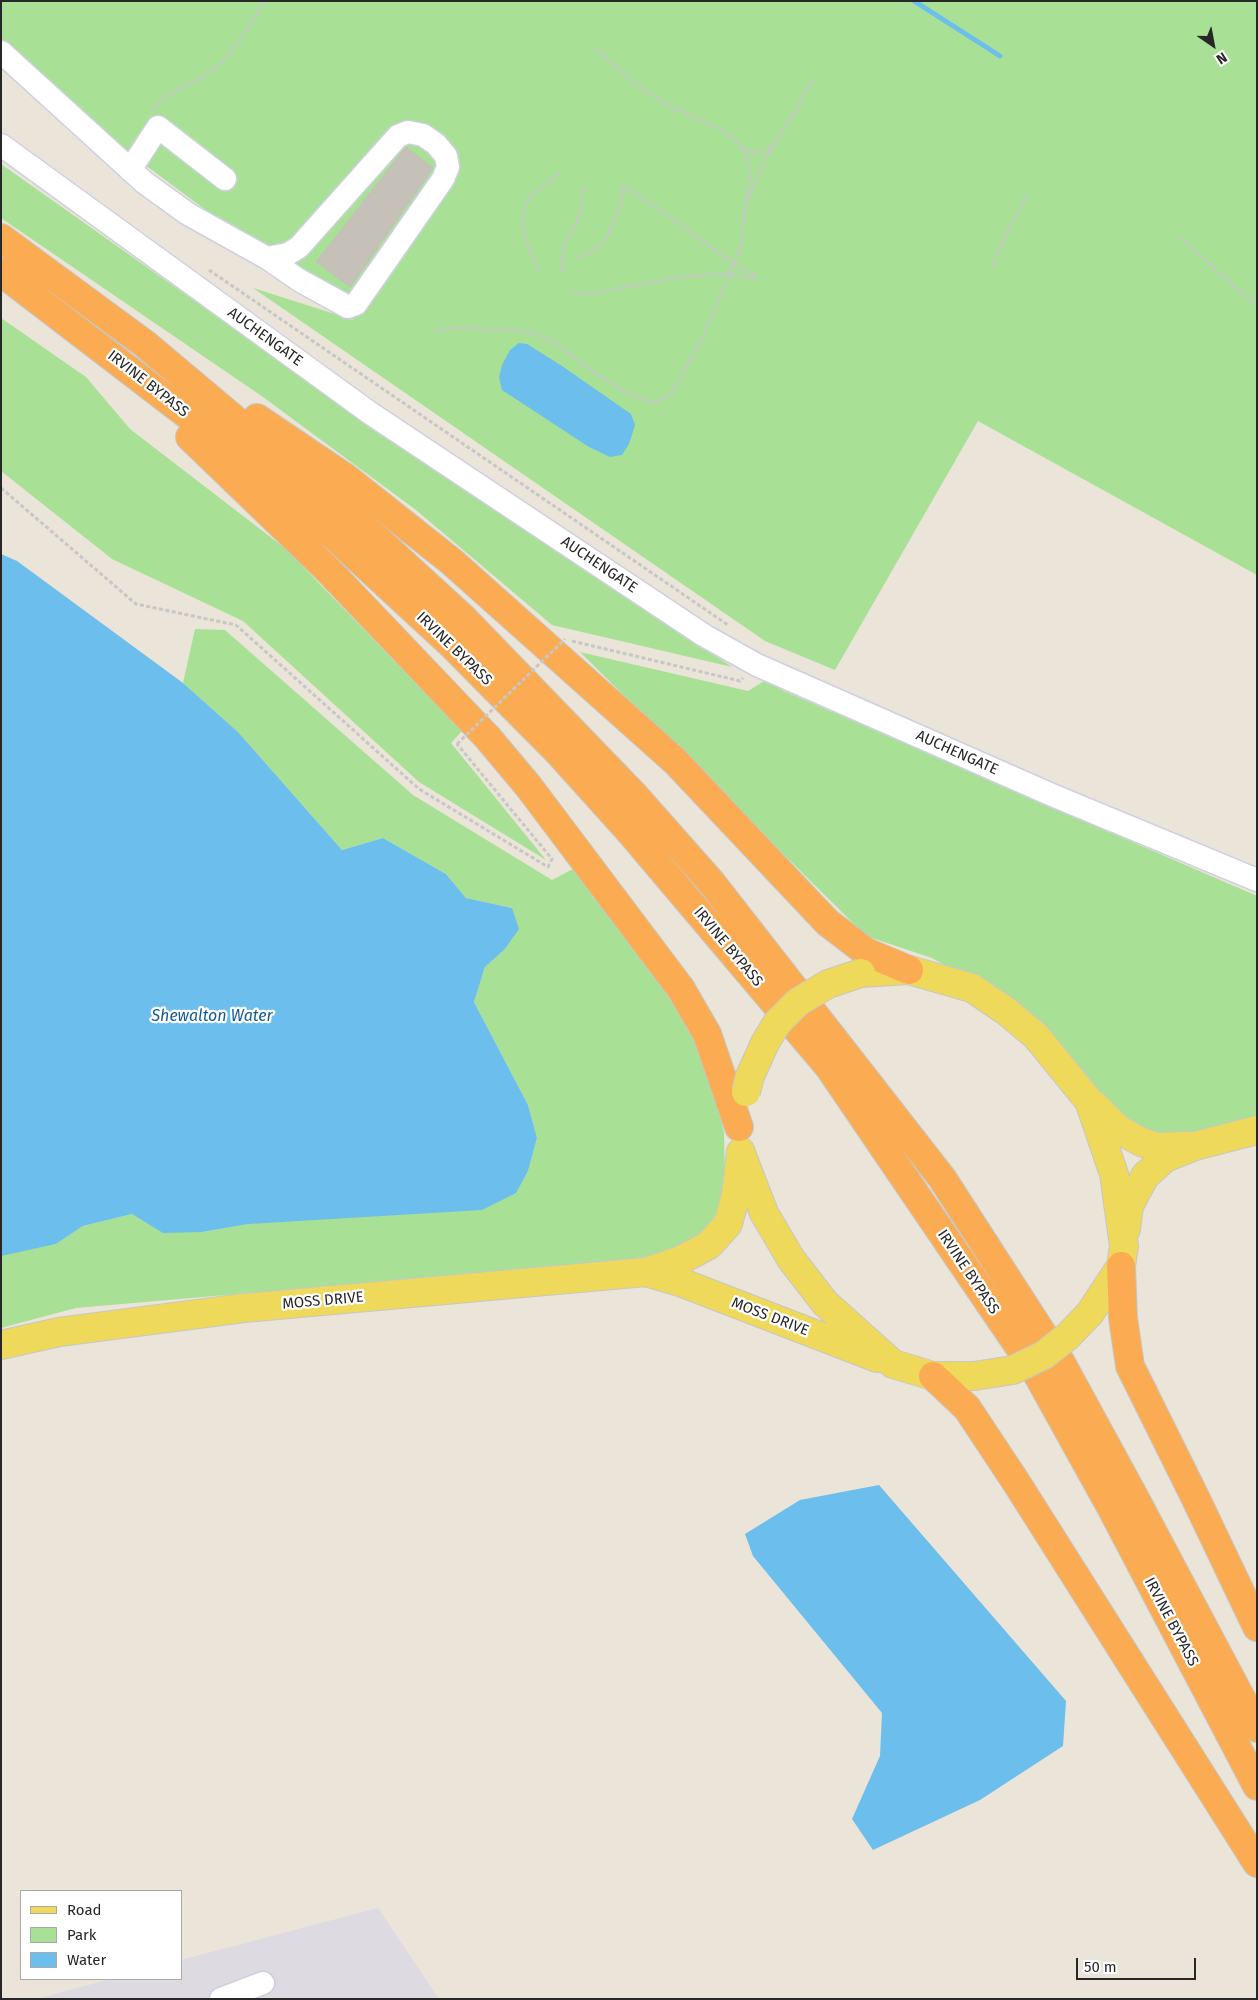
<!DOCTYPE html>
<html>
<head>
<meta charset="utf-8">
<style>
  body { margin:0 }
  #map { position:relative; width:1258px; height:2000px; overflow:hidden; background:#eae4d9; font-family:"Fira Sans",sans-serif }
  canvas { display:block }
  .frame { position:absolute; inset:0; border:2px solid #272727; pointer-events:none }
  .legend { position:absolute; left:20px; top:1890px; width:162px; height:90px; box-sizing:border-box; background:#fff; border:1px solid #a9a9a9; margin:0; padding:6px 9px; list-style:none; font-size:15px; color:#272727 }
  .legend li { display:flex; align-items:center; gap:10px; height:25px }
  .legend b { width:25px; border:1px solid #a9a9a9 }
  .north { position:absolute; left:1188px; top:20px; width:50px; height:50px; -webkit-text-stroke:4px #fff; paint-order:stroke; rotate:147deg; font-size:14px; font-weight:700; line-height:20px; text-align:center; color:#272727 }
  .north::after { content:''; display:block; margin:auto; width:18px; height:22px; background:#272727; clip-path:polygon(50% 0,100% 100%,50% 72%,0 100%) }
  .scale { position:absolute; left:1076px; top:1958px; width:120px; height:22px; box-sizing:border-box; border:2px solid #272727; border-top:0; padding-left:6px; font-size:15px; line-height:18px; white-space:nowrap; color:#272727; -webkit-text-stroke:4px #fff; paint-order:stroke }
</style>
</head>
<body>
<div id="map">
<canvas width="1258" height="2000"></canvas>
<div class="frame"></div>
<ul class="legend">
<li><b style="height:6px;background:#eed95a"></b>Road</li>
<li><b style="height:14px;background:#a8e195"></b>Park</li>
<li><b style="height:14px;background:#6cbeec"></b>Water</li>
</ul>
<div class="north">N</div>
<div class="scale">50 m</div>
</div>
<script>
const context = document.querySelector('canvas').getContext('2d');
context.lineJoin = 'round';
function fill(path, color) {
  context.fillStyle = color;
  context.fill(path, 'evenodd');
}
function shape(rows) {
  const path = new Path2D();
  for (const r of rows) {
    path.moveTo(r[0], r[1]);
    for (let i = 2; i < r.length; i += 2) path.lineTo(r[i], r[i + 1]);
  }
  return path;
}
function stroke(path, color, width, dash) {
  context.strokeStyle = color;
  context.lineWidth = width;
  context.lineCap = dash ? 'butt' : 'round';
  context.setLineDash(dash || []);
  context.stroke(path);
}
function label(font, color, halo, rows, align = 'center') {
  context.font = font + ' "Fira Sans",sans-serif';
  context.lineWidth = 4.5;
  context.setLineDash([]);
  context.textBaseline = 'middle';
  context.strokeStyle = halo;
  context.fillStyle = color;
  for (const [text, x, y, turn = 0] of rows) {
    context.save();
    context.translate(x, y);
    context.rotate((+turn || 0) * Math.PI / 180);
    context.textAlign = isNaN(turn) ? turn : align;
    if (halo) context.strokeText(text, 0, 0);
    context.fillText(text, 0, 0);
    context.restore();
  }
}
fill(shape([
  [378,1908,439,1999,36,1999,111,1979,181,1979,181,1960]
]), '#dddae2');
fill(shape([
  [1,1,1257,1,1257,575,978,421,835,670,765,641,253,288,354,320,1,58],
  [1,164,206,309,732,667,552,625,416,510,263,397,1,218],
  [1,318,86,377,130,429,286,549,462,731,451,743,546,860,419,782,243,621,112,559,1,471],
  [195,629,225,630,413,795,552,880,573,869,680,998,706,1053,724,1132,725,1179,719,1208,704,1234,677,1251,619,1261,76,1308,1,1328,1,1255,56,1244,83,1226,132,1214,163,1232,202,1232,249,1224,515,1193,528,1171,537,1138,528,1105,474,1002,485,967,504,950,512,908,466,898,446,874,383,838,342,850,238,732,183,683],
  [580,652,748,691,766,680,782,690,1257,896,1257,1120,1191,1136,1152,1133,1122,1121,1019,1007,932,958,866,936]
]), '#a8e195');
fill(shape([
  [519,343,527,344,562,366,631,414,635,425,629,444,622,455,610,457,589,447,502,390,499,377,502,365,510,350],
  [1,554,17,561,183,683,238,732,342,850,383,838,446,874,466,898,512,908,519,929,504,950,485,967,474,1002,528,1105,537,1138,528,1171,516,1193,482,1210,249,1224,202,1232,163,1233,132,1214,83,1226,56,1244,1,1256],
  [879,1485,1066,1701,1063,1746,980,1800,873,1850,852,1819,880,1756,882,1713,753,1556,745,1534,800,1500]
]), '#6cbeec');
stroke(shape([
  [914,1,1000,56]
]), '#6cbeec', 5);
const building = shape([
  [406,147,433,168,350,287,316,262,406,147]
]);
fill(building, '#c5c1b9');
stroke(building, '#c5c0b3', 1);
const minor = shape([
  [1,52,145,183,188,214,267,258,299,280,348,307,356,304,443,179,448,167,446,156,436,144,423,135,408,132,398,136,299,247,288,254,267,258],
  [1,145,370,413,705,636,757,665,1052,795,1257,880],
  [130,170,158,127,225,179],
  [221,1999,263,1983]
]);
const major = shape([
  [861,973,909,970,972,988,1006,1011,1036,1036,1089,1101,1114,1174,1124,1246,1121,1266,1090,1313],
  [1094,1105,1118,1129,1141,1142,1158,1147,1187,1146],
  [742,1156,764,1213,791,1259,825,1303,893,1364,933,1376,974,1376],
  [1126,1229,1129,1206,1145,1176,1165,1158,1195,1146,1257,1130],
  [646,1272,680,1282,877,1358],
  [1,1345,59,1332,244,1308,646,1272,681,1260,709,1245,728,1224,736,1194,741,1152]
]);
const highway = shape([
  [1,238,145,344,378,540,463,618,634,795,711,882,942,1178,1060,1361,1132,1493,1257,1728],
  [1,272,219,439,334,536,451,644,559,753,632,834,829,1067,1035,1370,1112,1509,1257,1786],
  [257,418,346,478,452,562,675,761,827,922,866,952,909,970],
  [190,437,328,570,488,738,529,787,681,989,707,1034,739,1127],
  [1121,1266,1123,1318,1130,1366,1194,1495,1257,1627],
  [933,1376,967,1408,1016,1482,1257,1863]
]);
stroke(minor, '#ced0e0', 25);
stroke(major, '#c7c7c7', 30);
stroke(highway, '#c7c7c7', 30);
stroke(shape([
  [152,110,169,95,206,75,225,60,248,29,264,1],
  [744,149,756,153,763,152,772,146],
  [747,201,767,157,814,79],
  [1179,237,1257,306],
  [579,258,594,250,606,239,614,223,621,203,622,185,663,212,734,264,755,276],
  [992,268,1009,228,1028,195],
  [538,269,526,241,523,222,526,203,531,196,560,173],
  [209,270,728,625],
  [563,272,563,248,577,222,581,211,583,186],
  [571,292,587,293,605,291,685,276,730,274,759,279],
  [436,331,455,328,513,330,537,334,558,345,591,370,627,393,644,400,653,402,661,400,669,395,676,386,701,341,740,250,750,173,746,154,736,141,723,131,662,102,638,86,595,48],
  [1,488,136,604,236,625,419,789,548,867,552,859,457,744],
  [572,641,740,681,743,678]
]), '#c7c7c7', 3, [4, 2.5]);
stroke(minor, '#fff', 22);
stroke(major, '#eed95a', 28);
stroke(highway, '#fbab52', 28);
const majorBridge = shape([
  [746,1092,750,1076,765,1043,777,1023,798,1002,828,984,861,973],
  [974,1376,1013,1370,1044,1355,1068,1336,1090,1313]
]);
stroke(majorBridge, '#c7c7c7', 30, []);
stroke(shape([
  [457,744,565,639]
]), '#c7c7c7', 3, [4, 2.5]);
stroke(majorBridge, '#eed95a', 28);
label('15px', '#272727', '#fff', [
  ["AUCHENGATE",265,337,36],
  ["IRVINE BYPASS",148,384,38],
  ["AUCHENGATE",599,565,34],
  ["IRVINE BYPASS",454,649,44],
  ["AUCHENGATE",957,753,24],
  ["IRVINE BYPASS",728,947,50],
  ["IRVINE BYPASS",968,1272,56],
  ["MOSS DRIVE",323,1301,-5],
  ["MOSS DRIVE",770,1317,21],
  ["IRVINE BYPASS",1171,1622,62]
]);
label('italic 16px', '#0f5a94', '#fff', [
  ["Shewalton Water",212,1017]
]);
</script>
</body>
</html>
